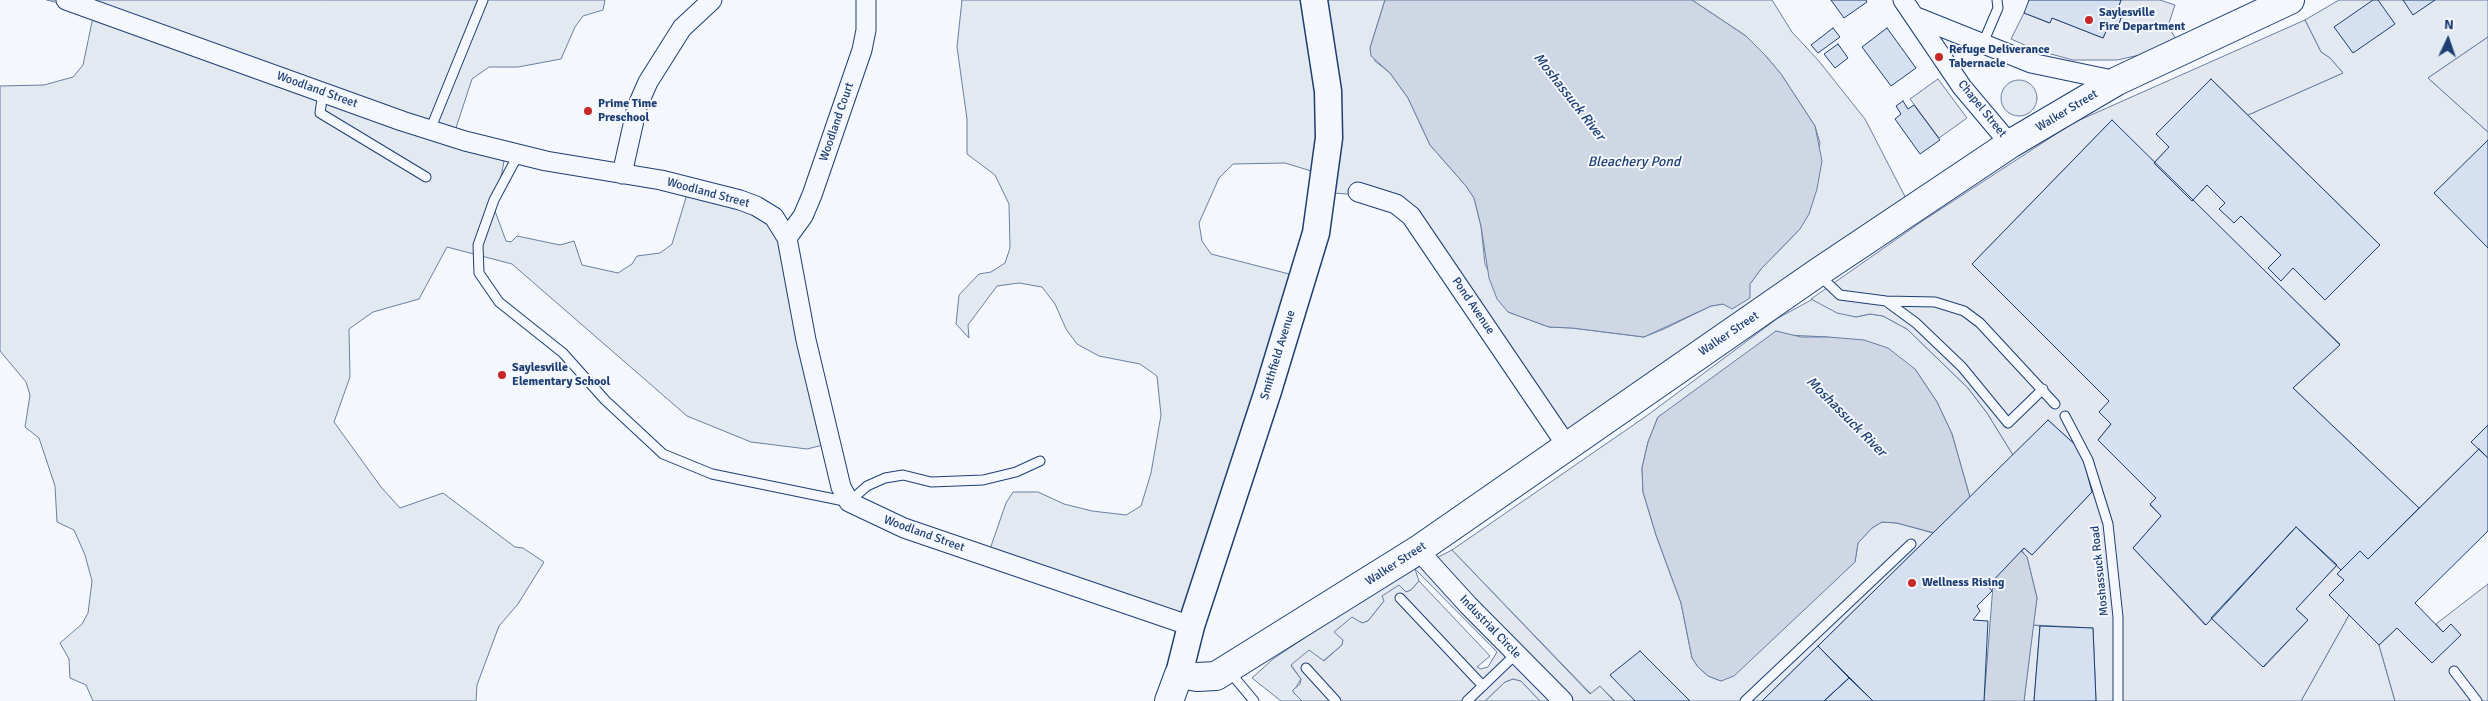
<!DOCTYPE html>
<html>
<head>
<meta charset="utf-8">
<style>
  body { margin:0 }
  #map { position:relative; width:2488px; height:701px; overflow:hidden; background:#f4f7fb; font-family:Signika,sans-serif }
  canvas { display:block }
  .north { position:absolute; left:2423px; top:15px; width:50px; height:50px; -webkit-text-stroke:4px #f4f7fb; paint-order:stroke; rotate:3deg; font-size:14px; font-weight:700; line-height:20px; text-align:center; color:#1d3f73 }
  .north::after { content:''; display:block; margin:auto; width:18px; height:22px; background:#1d3f73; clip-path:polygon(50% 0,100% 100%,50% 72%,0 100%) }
</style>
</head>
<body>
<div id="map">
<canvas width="2488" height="701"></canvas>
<div class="north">N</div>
</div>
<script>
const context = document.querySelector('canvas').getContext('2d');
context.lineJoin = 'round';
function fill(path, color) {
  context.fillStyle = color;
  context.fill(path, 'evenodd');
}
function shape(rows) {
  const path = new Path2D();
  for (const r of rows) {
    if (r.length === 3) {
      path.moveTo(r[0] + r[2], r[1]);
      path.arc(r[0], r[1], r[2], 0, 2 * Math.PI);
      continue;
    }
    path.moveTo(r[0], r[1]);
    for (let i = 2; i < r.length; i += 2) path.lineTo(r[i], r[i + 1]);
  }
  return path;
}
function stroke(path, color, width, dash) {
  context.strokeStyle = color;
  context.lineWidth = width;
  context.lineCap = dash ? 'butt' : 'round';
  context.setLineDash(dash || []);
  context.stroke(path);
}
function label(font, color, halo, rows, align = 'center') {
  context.font = font + ' Signika,sans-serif';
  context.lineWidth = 4;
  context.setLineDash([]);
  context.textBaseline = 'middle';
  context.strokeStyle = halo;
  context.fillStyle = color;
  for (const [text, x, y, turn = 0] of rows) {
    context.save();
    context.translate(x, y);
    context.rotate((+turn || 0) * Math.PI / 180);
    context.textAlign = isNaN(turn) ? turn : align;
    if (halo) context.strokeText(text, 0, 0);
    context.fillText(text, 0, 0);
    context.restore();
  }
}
const green = shape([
  [47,0,605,0,603,10,583,16,575,27,561,59,518,67,489,67,472,79,452,140,500,157,504,161,495,211,506,241,511,242,517,236,560,245,574,241,582,265,618,273,632,264,637,256,660,253,672,244,688,191,754,211,782,230,827,444,807,449,751,442,687,416,512,264,447,247,419,299,373,312,349,329,350,377,334,422,381,487,400,508,443,493,515,547,523,548,544,562,518,604,499,626,477,685,476,701,93,701,86,685,70,678,69,659,60,643,82,624,88,613,92,581,85,555,74,530,57,522,55,486,39,438,25,427,30,395,26,382,0,351,0,86,44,85,73,77,83,65,93,17,90,12,47,0],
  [962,0,1385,0,1370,48,1375,61,1390,73,1408,98,1430,145,1466,186,1474,198,1481,226,1485,264,1508,312,1549,327,1572,328,1644,337,1664,329,1711,306,1723,304,1750,284,1761,269,1800,229,1820,143,1815,126,1781,74,1765,55,1746,36,1692,0,1772,0,1792,32,1818,60,1865,119,1914,214,1573,445,1407,213,1378,196,1332,193,1321,174,1285,163,1233,164,1219,178,1199,223,1202,241,1211,254,1301,277,1196,618,989,552,1006,503,1013,492,1038,492,1064,504,1092,511,1126,515,1141,506,1151,473,1161,415,1157,376,1140,364,1099,356,1077,344,1066,329,1055,304,1042,287,1019,283,997,286,968,325,969,338,956,324,959,295,979,274,991,272,1005,263,1010,248,1009,204,995,175,967,154,967,119,957,47,962,0],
  [2339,0,2488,0,2488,37,2428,78,2488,132,2488,425,2479,449,2419,508,2293,388,2340,344,2192,201,2207,185,2225,203,2220,209,2234,223,2241,216,2281,255,2281,280,2293,268,2325,300,2380,245,2248,115,2343,73,2330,58,2321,52,2305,20,2339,0],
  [2019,98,18],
  [1813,299,1856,317,1870,314,1883,316,1907,329,1968,388,1987,413,2013,455,1971,501,1952,434,1937,402,1915,369,1828,337,1787,335,1658,417,1648,442,1642,468,1643,492,1656,535,1681,603,1692,658,1698,667,1708,676,1721,681,1855,562,1858,543,1872,528,1882,522,1897,523,1933,533,1762,701,1615,701,1600,686,1591,694,1452,550,1645,417,1778,318,1813,299],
  [1408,569,1415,569,1419,581,1411,590,1384,601,1368,621,1363,623,1356,620,1335,632,1343,640,1342,645,1323,661,1320,659,1291,666,1301,679,1293,692,1302,701,1281,701,1252,678,1273,659,1408,569],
  [2349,615,2379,645,2395,701,2301,701,2349,615],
  [2033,625,2040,626,2034,701,2024,701,2033,625],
  [1513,679,1521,681,1540,701,1485,701,1505,682,1513,679]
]);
fill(green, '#e3e9f0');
stroke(green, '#687fa3', 1);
const parking = shape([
  [2121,0,2160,0,2175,5,2168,26,2176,39,2144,54,2117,60,2073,60,2036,50,2011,39,2024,13,2049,23,2052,18,2103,38,2108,27,2116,30,2122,16,2116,14,2121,0],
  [2305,20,2321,52,2330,58,2343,73,2248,115,2211,79,2157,134,2169,147,2154,163,2112,120,1972,264,2109,401,2111,424,2098,440,2156,498,2150,505,2161,516,2133,548,2205,625,2211,618,2264,667,2308,620,2296,609,2337,565,2341,570,2338,574,2344,580,2329,595,2349,615,2301,701,2096,701,2093,628,2033,625,2037,598,2027,557,2022,551,2024,548,2032,555,2092,492,2081,450,2048,420,2013,455,1987,413,1968,388,1907,329,1883,316,1870,314,1856,317,1837,313,1811,299,1921,222,2073,123,2305,20],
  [2488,37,2488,132,2428,78,2488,37],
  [1938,79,1967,118,1939,138,1910,99,1938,79],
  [1452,550,1590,694,1600,686,1614,701,1540,701,1521,681,1513,679,1505,682,1485,701,1302,701,1293,692,1293,690,1300,684,1301,679,1291,665,1309,650,1324,661,1342,645,1343,640,1334,632,1352,617,1362,623,1368,621,1384,601,1382,596,1399,585,1406,592,1411,590,1419,581,1490,656,1477,667,1481,669,1488,667,1497,652,1415,569,1452,550],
  [2488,584,2488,701,2395,701,2379,645,2397,628,2432,663,2460,635,2443,632,2436,624,2488,584]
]);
fill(parking, '#e3e8f0');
stroke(parking, '#687fa3', 1);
const water = shape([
  [1385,0,1692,0,1746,36,1765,55,1781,74,1815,126,1822,161,1817,189,1809,214,1800,229,1761,269,1750,284,1750,298,1732,309,1723,304,1711,306,1644,337,1572,328,1549,327,1508,312,1497,299,1489,278,1481,226,1474,198,1466,186,1430,145,1408,98,1390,73,1371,56,1370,48,1385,0],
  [1776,331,1801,337,1828,337,1864,340,1888,348,1915,369,1937,402,1952,434,1971,501,2027,557,2037,598,2024,701,1984,701,1993,585,1942,535,1897,523,1882,522,1872,528,1858,543,1855,562,1734,676,1721,681,1708,676,1698,667,1692,658,1681,603,1656,535,1643,492,1642,468,1648,442,1658,417,1776,331]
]);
fill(water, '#cfd7e4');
stroke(water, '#687fa3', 1);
const building = shape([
  [1831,0,1866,0,1867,2,1844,18,1831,0],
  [2029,0,2121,0,2116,14,2122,16,2116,31,2108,27,2103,38,2052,18,2050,23,2024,13,2029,0],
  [2373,0,2378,0,2395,24,2353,53,2334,27,2373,0],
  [2403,0,2435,0,2413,15,2403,0],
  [1833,28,1840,37,1818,53,1811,45,1833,28],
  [1887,28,1916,68,1891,86,1862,47,1887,28],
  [1838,44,1848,58,1835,68,1824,54,1838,44],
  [2211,79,2380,245,2325,300,2293,268,2281,281,2268,268,2281,255,2241,216,2234,223,2219,209,2225,203,2207,185,2192,201,2154,163,2169,147,2156,134,2211,79],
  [1903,101,1908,109,1914,105,1940,140,1920,154,1895,119,1901,114,1896,106,1903,101],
  [2112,120,2340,345,2293,388,2419,508,2368,559,2360,551,2341,570,2296,527,2206,625,2133,548,2161,516,2150,504,2156,498,2098,440,2111,424,2099,412,2109,401,1972,264,2112,120],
  [2488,140,2488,248,2434,193,2488,140],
  [2048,420,2081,450,2092,492,2032,555,2024,548,1988,586,1992,591,1977,606,1980,611,1973,620,1988,621,1984,701,1873,701,1818,646,2048,420],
  [2488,425,2488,458,2471,442,2488,425],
  [2479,449,2488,458,2488,531,2415,603,2443,632,2451,624,2461,635,2432,663,2397,628,2379,645,2329,595,2344,580,2337,574,2360,551,2368,559,2479,449],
  [2296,527,2337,565,2296,609,2308,620,2263,667,2211,618,2296,527],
  [2040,626,2093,628,2096,701,2034,701,2040,626],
  [1818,646,1849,678,1824,701,1762,701,1818,646],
  [1640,651,1690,701,1635,701,1610,675,1640,651],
  [1849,678,1873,701,1824,701,1849,678]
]);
fill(building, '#d5e0f0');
stroke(building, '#1d3f73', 1);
const service = shape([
  [1983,43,1998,8,1997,0],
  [323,92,320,113,426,177],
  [430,130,483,0],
  [518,155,494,200,478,245,479,273,499,302,563,353,605,400,663,454,712,474,849,502,867,486,885,478,903,475,931,482,983,480,1016,472,1040,461],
  [1820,276,1840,295,1886,301,1935,302,1964,311,1980,323,2055,404],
  [1886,301,1916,323,1962,367,2008,423,2043,389],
  [2065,416,2088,460,2108,524,2118,617,2118,701],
  [1400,598,1483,686],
  [1306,668,1336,701],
  [1229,671,1254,701],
  [2454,671,2477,701],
  [1467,701,1516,654],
  [1745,701,1911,544]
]);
const minor = shape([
  [66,0,402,121,465,141,546,161,661,180,740,200,756,206,774,217,787,238,806,340,841,487,849,502,904,528,1191,626],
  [1903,0,1962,87,2010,144],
  [1914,16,2031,63,2117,81],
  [622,174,637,107,648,82,682,28,712,0],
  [1358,192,1396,204,1411,216,1567,446],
  [787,238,803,216,812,195,862,50,866,30,866,0],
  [1418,550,1468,605,1563,701]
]);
const secondary = shape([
  [1179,674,1191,626,1268,391,1316,233,1329,138,1328,91,1314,0]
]);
const primary = shape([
  [1169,701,1179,674,1197,677,1216,676,1418,550,1817,273,2010,144,2117,81,2290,0]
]);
stroke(service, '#1d3f73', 11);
stroke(minor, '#1d3f73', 21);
stroke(secondary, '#1d3f73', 29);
stroke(primary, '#1d3f73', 30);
stroke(service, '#f4f7fb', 9);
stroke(minor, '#f4f7fb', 19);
stroke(secondary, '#f4f7fb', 26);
stroke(primary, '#f4f7fb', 28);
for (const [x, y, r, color] of [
  [2089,20,5,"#c62828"],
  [1939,57,5,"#c62828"],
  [588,111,5,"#c62828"],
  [502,375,5,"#c62828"],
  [1912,583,5,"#c62828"]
]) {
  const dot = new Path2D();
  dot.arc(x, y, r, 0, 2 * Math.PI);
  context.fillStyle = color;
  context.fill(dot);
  stroke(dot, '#f4f7fb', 2);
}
label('bold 12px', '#1d3f73', '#f4f7fb', [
  ["Saylesville",2099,13],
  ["Fire Department",2099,27],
  ["Refuge Deliverance",1949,50],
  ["Tabernacle",1949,64],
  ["Prime Time",598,104],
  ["Preschool",598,118],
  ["Saylesville",512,368],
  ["Elementary School",512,382],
  ["Wellness Rising",1922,583]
], 'left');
label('12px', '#1d3f73', '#f4f7fb', [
  ["Woodland Street",317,90,20],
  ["Chapel Street",1982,109,51],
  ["Walker Street",2067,111,-31],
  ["Woodland Court",837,122,-71],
  ["Woodland Street",708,193,15],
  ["Pond Avenue",1473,306,56],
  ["Walker Street",1729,334,-34],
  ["Smithfield Avenue",1278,355,-73],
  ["Woodland Street",924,534,20],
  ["Walker Street",1396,564,-33],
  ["Moshassuck Road",2100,571,-96],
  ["Industrial Circle",1490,627,46]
]);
label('italic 14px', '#1d3f73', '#f4f7fb', [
  ["Moshassuck River",1569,97,52],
  ["Bleachery Pond",1634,162],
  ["Moshassuck River",1846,417,45]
]);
</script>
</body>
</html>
